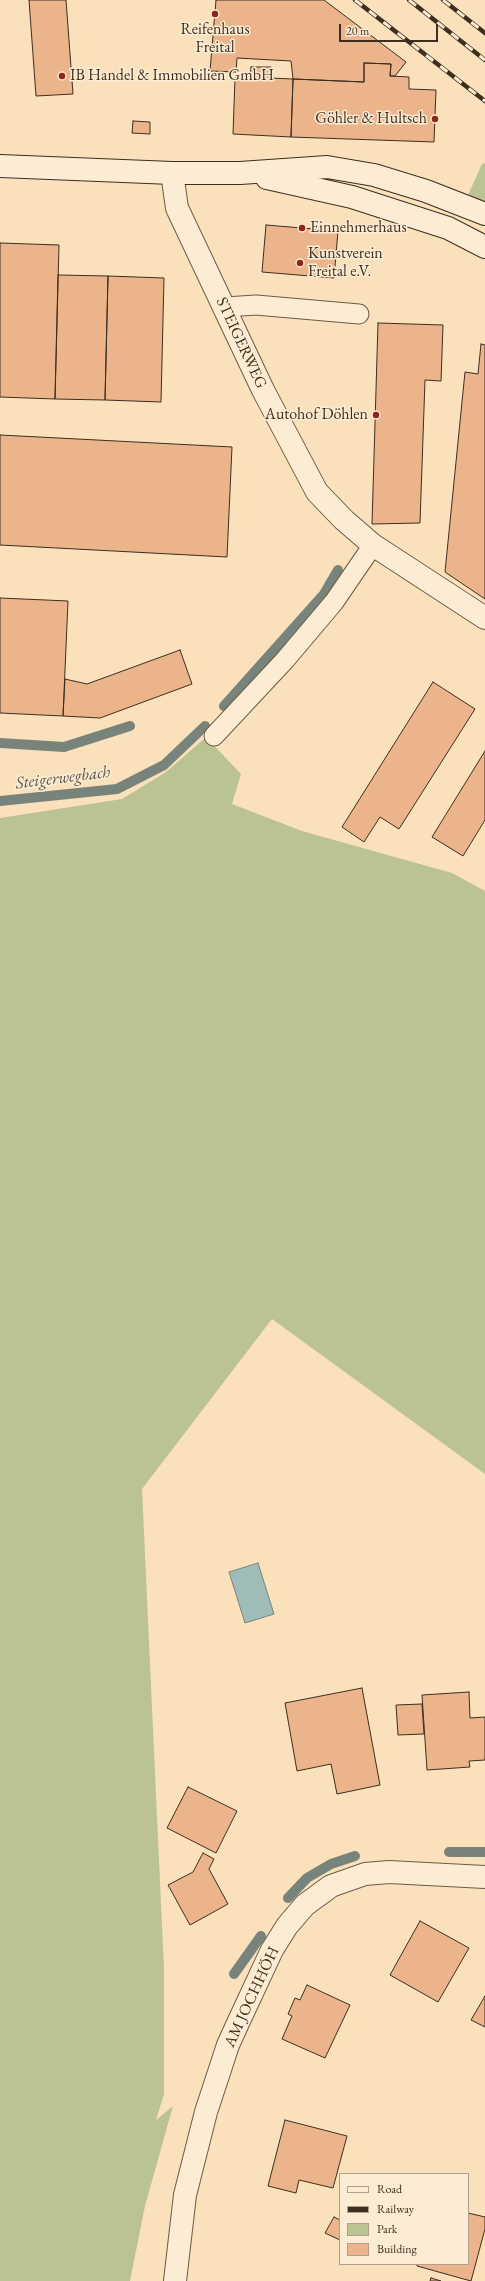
<!DOCTYPE html>
<html>
<head>
<meta charset="utf-8">
<style>
  body { margin:0 }
  #map { position:relative; width:485px; height:2281px; overflow:hidden; background:#fae1bc; font-family:"EB Garamond",serif }
  canvas { display:block }
  .legend { position:absolute; left:339px; top:2173px; width:130px; height:92px; box-sizing:border-box; background:#fcecd3; border:1px solid #b0a08b; margin:0; padding:5px 7px; list-style:none; font-size:12px; color:#3d2e20 }
  .legend li { display:flex; align-items:center; gap:8px; height:20px }
  .legend b { width:20px; border:1px solid #b0a08b }
  .scale { position:absolute; left:339px; top:24px; width:99px; height:18px; box-sizing:border-box; border:2px solid #3d2e20; border-top:0; padding-left:5px; font-size:12px; line-height:14px; white-space:nowrap; color:#3d2e20; -webkit-text-stroke:3px #fcecd3; paint-order:stroke }
</style>
</head>
<body>
<div id="map">
<canvas width="485" height="2281"></canvas>
<ul class="legend">
<li><b style="height:5px;background:#fcecd3"></b>Road</li>
<li><b style="height:5px;background:#3d2e20"></b>Railway</li>
<li><b style="height:11px;background:#bcc392"></b>Park</li>
<li><b style="height:11px;background:#ebb48b"></b>Building</li>
</ul>
<div class="scale">20 m</div>
</div>
<script>
const context = document.querySelector('canvas').getContext('2d');
context.lineJoin = 'round';
function fill(path, color) {
  context.fillStyle = color;
  context.fill(path, 'evenodd');
}
function shape(rows) {
  const path = new Path2D();
  for (const r of rows) {
    path.moveTo(r[0], r[1]);
    for (let i = 2; i < r.length; i += 2) path.lineTo(r[i], r[i + 1]);
  }
  return path;
}
function stroke(path, color, width, dash) {
  context.strokeStyle = color;
  context.lineWidth = width;
  context.lineCap = dash ? 'butt' : 'round';
  context.setLineDash(dash || []);
  context.stroke(path);
}
function label(font, color, halo, rows, align = 'center') {
  context.font = font + ' "EB Garamond",serif';
  context.lineWidth = 3;
  context.setLineDash([]);
  context.textBaseline = 'middle';
  context.strokeStyle = halo;
  context.fillStyle = color;
  for (const [text, x, y, turn = 0] of rows) {
    context.save();
    context.translate(x, y);
    context.rotate((+turn || 0) * Math.PI / 180);
    context.textAlign = isNaN(turn) ? turn : align;
    if (halo) context.strokeText(text, 0, 0);
    context.fillText(text, 0, 0);
    context.restore();
  }
}
fill(shape([
  [485,163,485,201,468,195,482,164],
  [206,737,241,774,232,804,302,831,452,873,485,891,485,1474,272,1319,142,1489,164,1969,164,2094,156,2120,173,2106,145,2206,130,2281,0,2281,0,818,122,799,166,772]
]), '#bcc392');
const water = shape([
  [258,1563,274,1614,245,1623,229,1572,258,1563]
]);
fill(water, '#a0bcb8');
stroke(water, '#78837b', 1);
stroke(shape([
  [224,706,324,594,338,570],
  [0,743,64,747,130,726],
  [0,801,117,789,164,765,205,726],
  [449,1852,485,1852],
  [288,1898,307,1878,331,1864,355,1856],
  [234,1974,261,1936]
]), '#78837b', 10);
const building = shape([
  [29,0,66,0,73,94,36,96,29,0],
  [216,0,324,0,406,62,395,76,390,76,391,64,364,63,364,82,293,79,291,61,237,58,236,72,210,71,216,0],
  [364,63,391,64,390,76,409,77,409,89,436,90,434,142,291,137,293,79,364,82,364,63],
  [251,67,271,67,270,78,293,79,291,137,233,134,235,78,250,79,251,67],
  [133,121,150,122,150,134,132,133,133,121],
  [266,225,338,231,334,278,262,272,266,225],
  [0,243,59,245,55,399,0,397,0,243],
  [58,275,108,276,105,400,55,399,58,275],
  [108,276,164,278,161,402,105,400,108,276],
  [378,323,443,325,441,381,425,380,420,523,372,524,378,323],
  [481,344,485,345,485,599,445,572,465,372,478,374,481,344],
  [0,435,232,447,227,557,0,545,0,435],
  [0,598,68,601,63,716,0,713,0,598],
  [180,650,192,684,100,718,63,716,65,679,87,684,180,650],
  [433,682,475,709,399,829,380,817,364,842,342,827,433,682],
  [485,751,485,820,463,856,432,837,485,751],
  [362,1688,380,1785,337,1794,331,1764,297,1771,285,1703,362,1688],
  [469,1692,470,1718,485,1717,485,1760,469,1761,470,1767,427,1770,422,1695,469,1692],
  [422,1704,424,1734,398,1735,396,1705,422,1704],
  [188,1787,237,1811,216,1853,167,1828,188,1787],
  [203,1853,214,1859,209,1869,228,1904,190,1925,168,1885,193,1872,203,1853],
  [420,1921,469,1948,438,2002,390,1975,420,1921],
  [307,1985,350,2005,325,2058,282,2039,292,2016,288,2014,295,1998,300,2000,307,1985],
  [485,1996,485,2027,471,2020,485,1996],
  [285,2120,347,2136,333,2188,299,2180,296,2193,268,2186,285,2120],
  [468,2213,485,2217,485,2229,471,2281,417,2266,417,2264,468,2264,468,2213],
  [334,2217,340,2220,340,2240,325,2233,334,2217],
  [431,2278,441,2281,430,2281,431,2278]
]);
fill(building, '#ebb48b');
stroke(building, '#3d2e20', 1);
const service = shape([
  [225,307,256,305,359,314],
  [214,736,285,660,334,602,373,545]
]);
const minor = shape([
  [172,173,177,208,263,390,317,492,344,520,373,545,485,618],
  [175,2281,185,2195,206,2112,228,2045,238,2023,272,1950,287,1926,305,1905,331,1886,365,1874,389,1872,485,1877]
]);
const secondary = shape([
  [0,166,172,173,240,173,327,167,374,175,426,191,485,214],
  [267,178,352,197,448,228,485,247]
]);
stroke(service, '#6c5b47', 21);
stroke(minor, '#6c5b47', 24);
stroke(secondary, '#3d2e20', 24);
stroke(service, '#fcecd3', 19);
stroke(minor, '#fcecd3', 22);
stroke(secondary, '#fcecd3', 22);
const rail = shape([
  [355,0,485,101],
  [409,0,485,60],
  [443,0,485,33]
]);
stroke(rail, '#3d2e20', 4.5);
stroke(rail, '#fcecd3', 3, [9]);
for (const [x, y, r, color] of [
  [215,14,4,"#8f2418"],
  [62,76,4,"#8f2418"],
  [435,119,4,"#8f2418"],
  [302,228,4,"#8f2418"],
  [300,263,4,"#8f2418"],
  [376,415,4,"#8f2418"]
]) {
  const dot = new Path2D();
  dot.arc(x, y, r, 0, 2 * Math.PI);
  context.fillStyle = color;
  context.fill(dot);
  stroke(dot, '#fcecd3', 1.5);
}
label('16px', '#3d2e20', '#fcecd3', [
  ["Reifenhaus",215,30,"center"],
  ["Freital",215,48,"center"],
  ["IB Handel & Immobilien GmbH",70,76],
  ["Göhler & Hultsch",427,119,"right"],
  ["Einnehmerhaus",310,228],
  ["Kunstverein",308,254],
  ["Freital e.V.",308,272],
  ["Autohof Döhlen",368,415,"right"]
], 'left');
label('16px', '#3d2e20', '#fcecd3', [
  ["STEIGERWEG",241,343,65],
  ["AM JOCHHÖH",252,1997,-65]
]);
label('italic 17px', '#565246', '#fcecd3', [
  ["Steigerwegbach",63,778,-7]
]);
</script>
</body>
</html>
